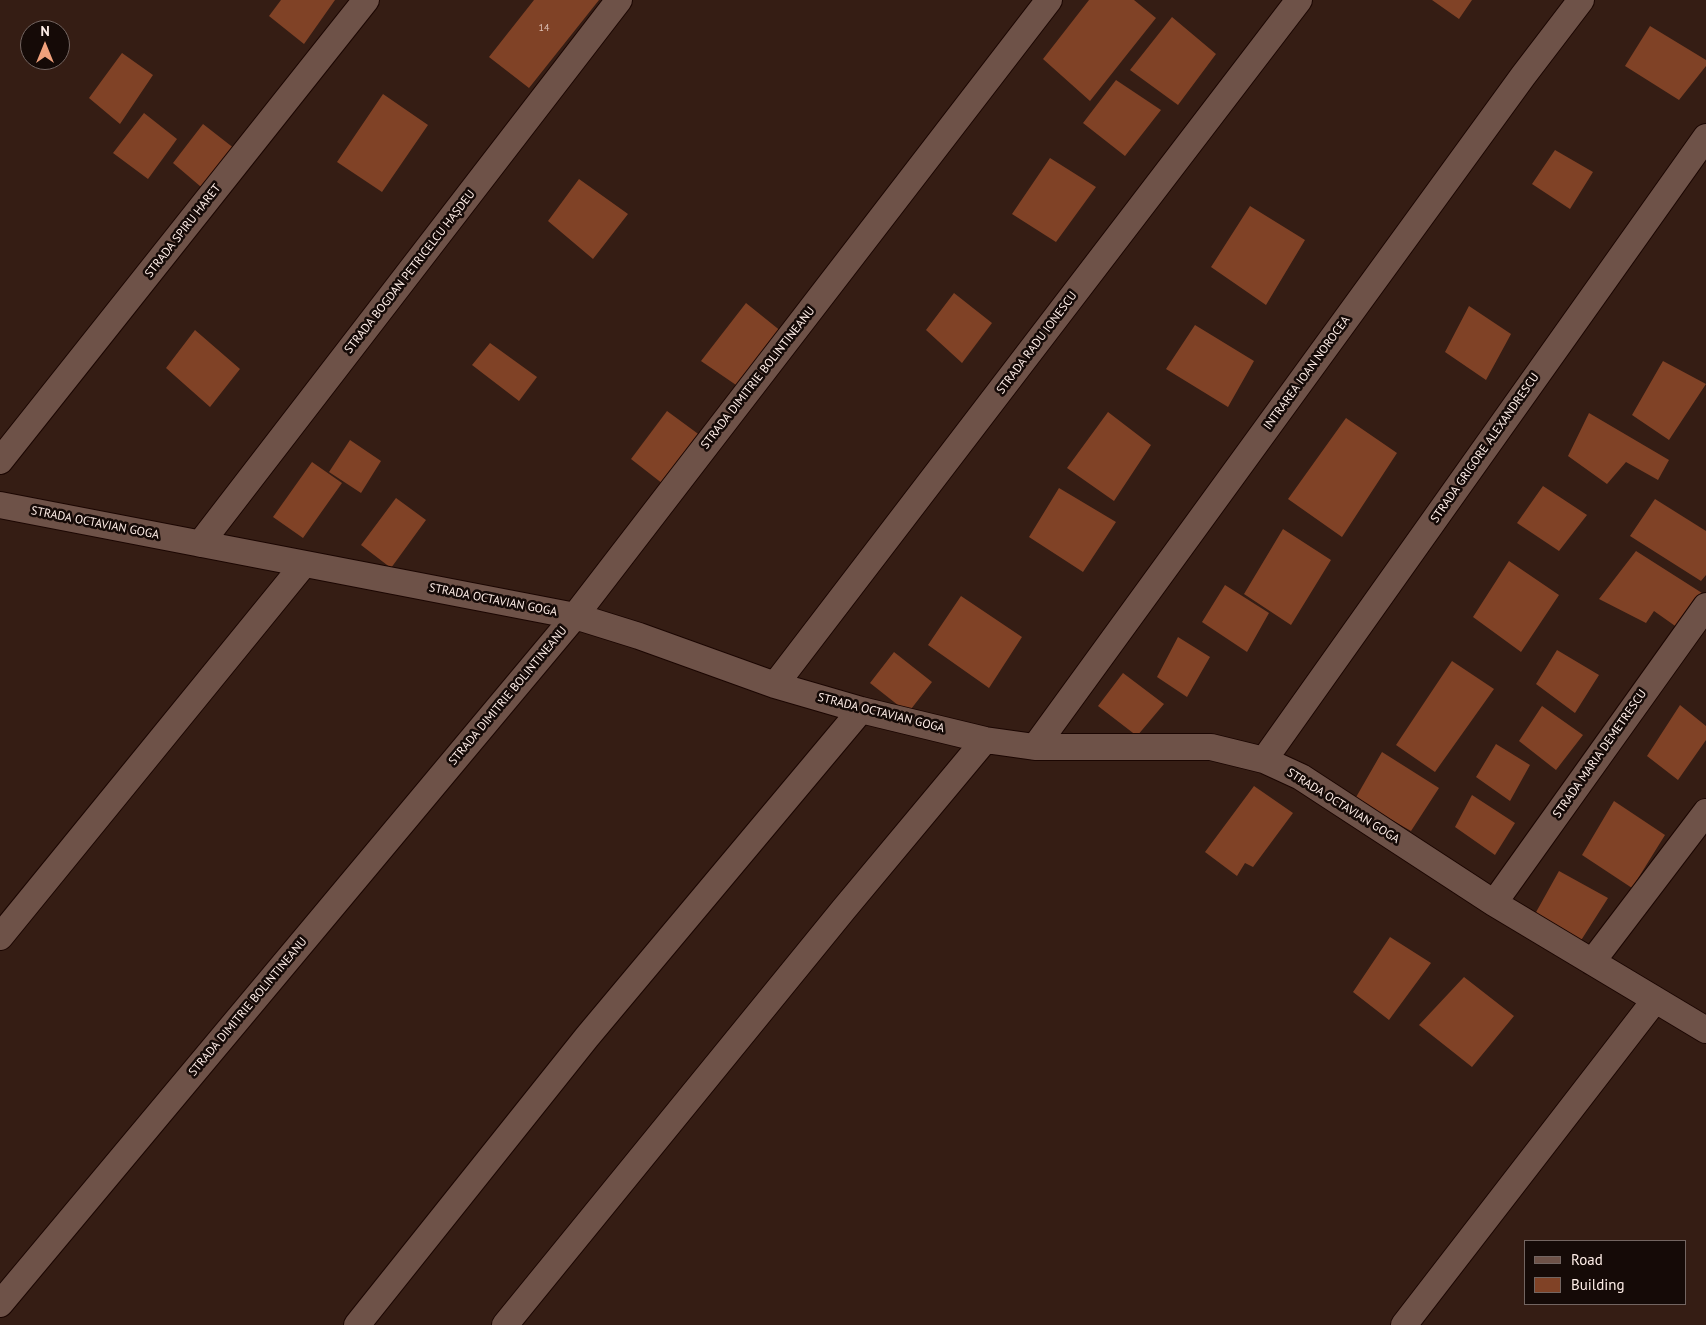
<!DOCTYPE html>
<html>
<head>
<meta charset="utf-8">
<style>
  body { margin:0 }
  #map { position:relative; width:1706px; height:1325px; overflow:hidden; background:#351d14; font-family:"PT Sans",sans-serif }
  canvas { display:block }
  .legend { position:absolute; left:1524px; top:1240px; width:162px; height:65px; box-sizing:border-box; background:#150a07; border:1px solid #736561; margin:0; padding:6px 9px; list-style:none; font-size:15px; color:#ffeee8 }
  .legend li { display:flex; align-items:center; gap:10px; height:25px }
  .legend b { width:25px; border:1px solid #736561 }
  .north { position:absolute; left:20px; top:20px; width:50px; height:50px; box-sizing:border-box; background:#150a07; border:1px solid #736561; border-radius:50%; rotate:0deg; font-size:14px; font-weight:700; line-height:20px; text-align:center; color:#ffeee8 }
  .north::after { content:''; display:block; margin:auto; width:18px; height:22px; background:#f1a17c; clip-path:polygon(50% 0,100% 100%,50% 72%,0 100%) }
</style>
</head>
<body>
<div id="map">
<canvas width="1706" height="1325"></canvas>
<ul class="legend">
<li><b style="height:6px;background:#6e5248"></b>Road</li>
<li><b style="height:14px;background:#804226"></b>Building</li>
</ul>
<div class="north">N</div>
</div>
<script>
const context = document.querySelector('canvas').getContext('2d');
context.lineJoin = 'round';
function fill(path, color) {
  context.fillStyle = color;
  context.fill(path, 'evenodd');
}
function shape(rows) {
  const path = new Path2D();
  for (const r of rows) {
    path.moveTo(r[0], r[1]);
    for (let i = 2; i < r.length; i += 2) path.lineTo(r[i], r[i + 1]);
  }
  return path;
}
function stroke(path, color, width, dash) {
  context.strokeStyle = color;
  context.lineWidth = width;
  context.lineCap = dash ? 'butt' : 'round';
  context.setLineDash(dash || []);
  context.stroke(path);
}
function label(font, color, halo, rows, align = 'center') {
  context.font = font + ' "PT Sans",sans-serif';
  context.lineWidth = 5;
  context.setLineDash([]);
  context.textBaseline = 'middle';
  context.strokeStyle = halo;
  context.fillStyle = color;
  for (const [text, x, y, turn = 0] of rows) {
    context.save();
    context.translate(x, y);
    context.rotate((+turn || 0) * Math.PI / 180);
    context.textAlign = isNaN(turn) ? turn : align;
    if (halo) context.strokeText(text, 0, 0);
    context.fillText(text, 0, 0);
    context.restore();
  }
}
fill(shape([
  [281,0,335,0,304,44,269,16],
  [534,0,599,0,529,88,489,57],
  [1089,0,1134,0,1156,18,1090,101,1043,59],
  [1432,0,1472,0,1459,19],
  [1172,17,1216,54,1178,105,1130,70],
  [1650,26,1706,60,1706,66,1679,100,1625,66],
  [122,53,153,75,120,124,89,98],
  [1116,80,1161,110,1125,156,1083,123],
  [383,94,428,125,382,192,337,162],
  [144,113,177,139,148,179,113,153],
  [203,124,244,156,214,198,173,163],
  [1555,150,1593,172,1570,209,1532,184],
  [1050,158,1096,187,1056,242,1012,214],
  [579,179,628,214,593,259,548,221],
  [1250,206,1305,240,1266,305,1211,267],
  [954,293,992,323,962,363,926,330],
  [746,303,782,332,739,387,701,361],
  [1469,306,1511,334,1486,380,1445,352],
  [1195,325,1254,361,1228,407,1166,369],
  [195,330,240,369,210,407,166,368],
  [490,343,537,377,519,401,472,365],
  [1663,361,1706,384,1669,440,1632,415],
  [667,411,701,436,663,484,631,459],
  [1108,412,1151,445,1114,501,1067,468],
  [1589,413,1669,460,1658,480,1626,462,1607,484,1568,456],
  [1346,418,1397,453,1342,537,1288,499],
  [350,440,381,461,361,493,329,472],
  [312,462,342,483,303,538,273,517],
  [1543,486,1587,515,1559,551,1517,523],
  [1059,488,1116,522,1083,572,1029,537],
  [396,498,426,520,391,568,361,545],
  [1655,499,1706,531,1706,575,1701,581,1630,536],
  [1283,529,1331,560,1291,625,1244,594],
  [1636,551,1702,593,1678,628,1654,611,1646,623,1599,599],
  [1509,561,1559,595,1521,652,1473,617],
  [1225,585,1269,613,1247,652,1202,622],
  [961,596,1022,637,989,688,928,645],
  [1178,637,1210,657,1187,697,1157,677],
  [1557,650,1599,675,1575,713,1536,684],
  [894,652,932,682,908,713,870,683],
  [1452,661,1494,689,1435,772,1396,745],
  [1123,673,1164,704,1137,736,1098,706],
  [1680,705,1706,726,1706,740,1678,780,1647,756],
  [1542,706,1583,735,1556,770,1519,741],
  [1496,744,1530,765,1510,801,1476,777],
  [1382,752,1439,788,1411,831,1355,799],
  [1254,786,1293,813,1253,867,1245,863,1237,876,1205,852],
  [1472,795,1515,823,1495,855,1455,827],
  [1614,801,1665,835,1632,888,1582,855],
  [1559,871,1608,898,1580,942,1535,914],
  [1390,937,1431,963,1389,1020,1353,992],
  [1464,977,1514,1016,1472,1067,1419,1025]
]), '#804226');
const minor = shape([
  [0,461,366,0],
  [0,505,575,616,639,636,775,685,861,710,985,740,1035,747,1211,747,1264,760,1301,777,1494,903,1706,1030],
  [200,544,619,0],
  [775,685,1299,0],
  [1035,747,1523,76,1581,0],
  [1264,760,1706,137],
  [1494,903,1706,606],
  [0,937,304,564],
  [1592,962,1706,812],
  [0,1304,575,616,1049,0],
  [357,1325,587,1037,861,710],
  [505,1325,844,909,985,740],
  [1404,1325,1655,1000]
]);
stroke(minor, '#1b0602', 28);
stroke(minor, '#6e5248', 26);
label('10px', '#dfc3b8', null, [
  ["14",544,28]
]);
label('12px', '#ffeee8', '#150a07', [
  ["STRADA SPIRU HARET",183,231,-52],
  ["STRADA BOGDAN PETRICELCU HAȘDEU",410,272,-52],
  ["STRADA RADU IONESCU",1037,343,-53],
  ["INTRAREA IOAN NOROCEA",1307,373,-54],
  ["STRADA DIMITRIE BOLINTINEANU",758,378,-52],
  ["STRADA GRIGORE ALEXANDRESCU",1485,448,-55],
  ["STRADA OCTAVIAN GOGA",95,523,11],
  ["STRADA OCTAVIAN GOGA",493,600,11],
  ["STRADA DIMITRIE BOLINTINEANU",508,696,-50],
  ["STRADA OCTAVIAN GOGA",881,713,14],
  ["STRADA MARIA DEMETRESCU",1600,754,-55],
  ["STRADA OCTAVIAN GOGA",1343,806,32],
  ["STRADA DIMITRIE BOLINTINEANU",248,1007,-50]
]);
</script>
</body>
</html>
